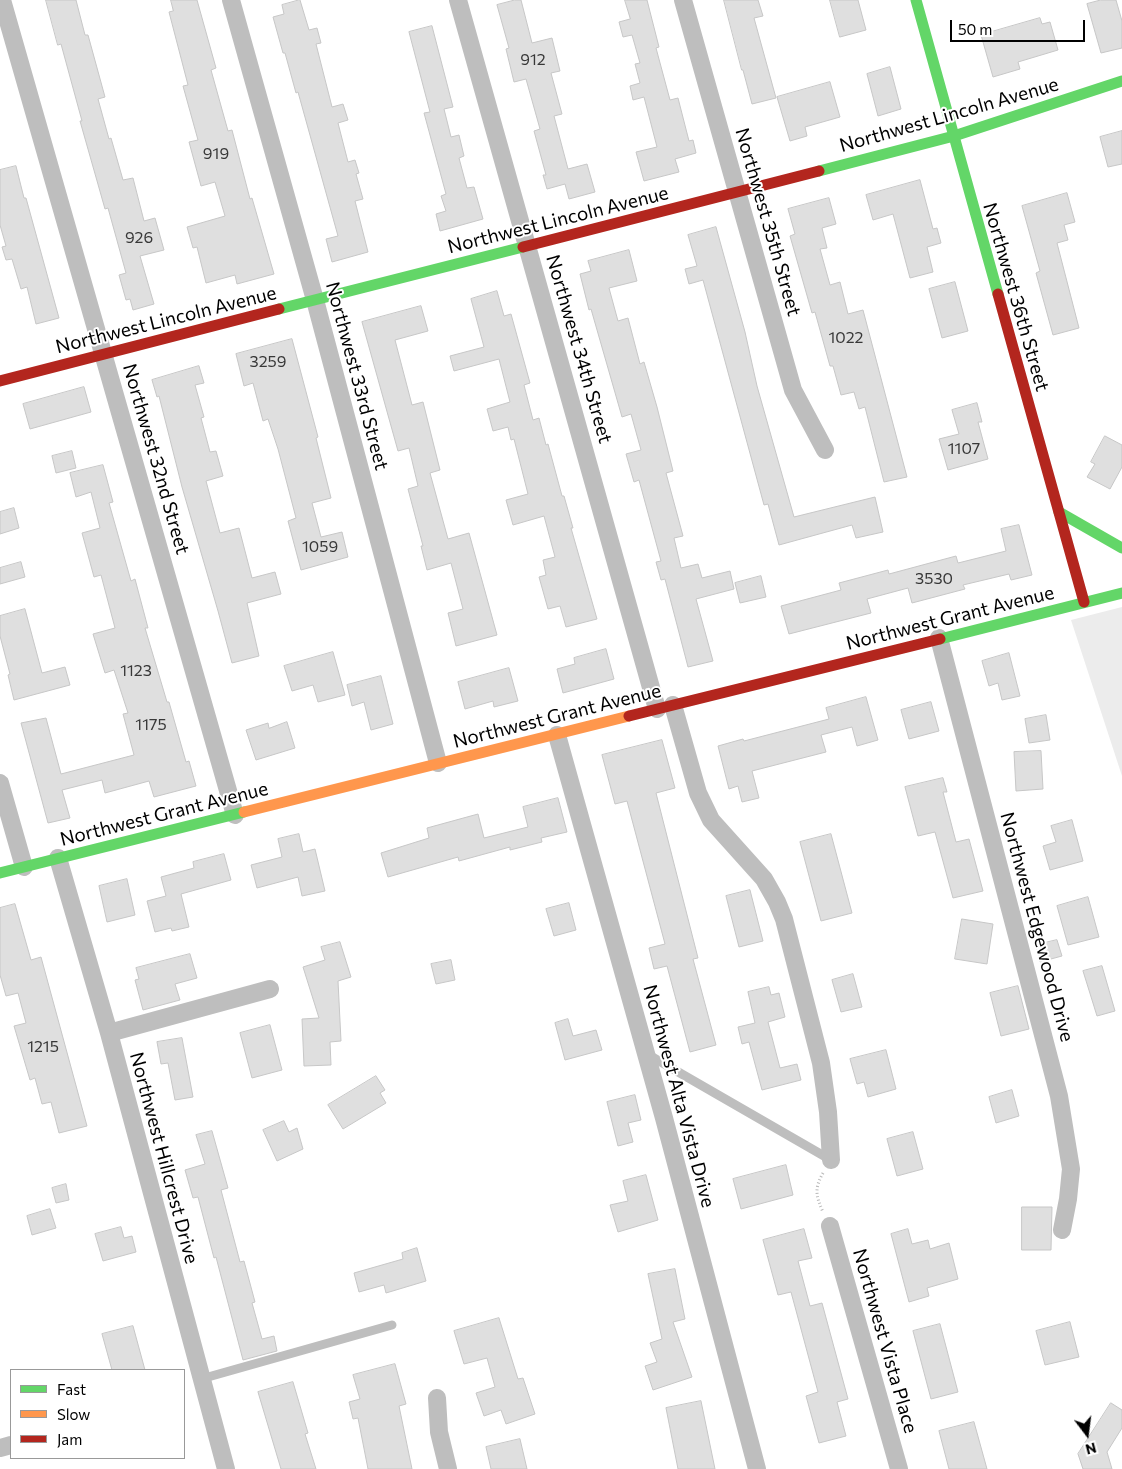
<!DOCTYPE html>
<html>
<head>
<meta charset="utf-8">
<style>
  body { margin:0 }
  #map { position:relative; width:1122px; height:1469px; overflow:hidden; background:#fff; font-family:Commissioner,sans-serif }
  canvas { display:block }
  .legend { position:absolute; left:10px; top:1369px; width:175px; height:90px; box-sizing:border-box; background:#fff; border:1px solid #999; margin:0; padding:6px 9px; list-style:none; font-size:15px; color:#000 }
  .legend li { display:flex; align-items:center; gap:10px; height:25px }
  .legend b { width:25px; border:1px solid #999 }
  .north { position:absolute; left:1062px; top:1409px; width:50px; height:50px; -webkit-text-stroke:4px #fff; paint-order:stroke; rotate:165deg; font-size:14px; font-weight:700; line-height:20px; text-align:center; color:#000 }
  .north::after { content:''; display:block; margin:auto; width:18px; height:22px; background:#000; clip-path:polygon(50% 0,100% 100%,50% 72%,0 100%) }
  .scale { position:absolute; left:950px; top:20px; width:135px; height:22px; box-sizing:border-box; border:2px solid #000; border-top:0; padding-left:6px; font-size:15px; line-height:18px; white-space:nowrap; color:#000; -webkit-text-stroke:4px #fff; paint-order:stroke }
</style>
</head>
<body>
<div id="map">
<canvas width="1122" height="1469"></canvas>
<ul class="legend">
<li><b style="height:6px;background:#63d668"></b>Fast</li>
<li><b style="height:6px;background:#ff974d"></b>Slow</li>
<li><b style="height:6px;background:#b3261e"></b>Jam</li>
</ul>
<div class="north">N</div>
<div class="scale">50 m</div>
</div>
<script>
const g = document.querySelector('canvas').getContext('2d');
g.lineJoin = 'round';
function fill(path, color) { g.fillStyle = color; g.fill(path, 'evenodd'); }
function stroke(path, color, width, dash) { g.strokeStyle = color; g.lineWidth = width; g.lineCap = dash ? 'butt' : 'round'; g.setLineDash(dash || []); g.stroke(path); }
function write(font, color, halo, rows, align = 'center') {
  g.font = font + ' Commissioner,sans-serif'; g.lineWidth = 4; g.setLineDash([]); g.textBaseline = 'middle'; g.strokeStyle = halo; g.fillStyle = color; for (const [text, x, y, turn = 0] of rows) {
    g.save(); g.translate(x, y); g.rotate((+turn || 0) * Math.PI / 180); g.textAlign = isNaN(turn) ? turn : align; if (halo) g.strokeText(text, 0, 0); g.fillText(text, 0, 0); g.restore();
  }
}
const green = new Path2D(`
  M 1122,607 L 1122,776 L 1071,620 Z`);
const building = new Path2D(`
  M 46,0 L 76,0 L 85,35 L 88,35 L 105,97 L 98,99 L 109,139 L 111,138 L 123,180 L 133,178 L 144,221 L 155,218 L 164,250 L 140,256 L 154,304 L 133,310 L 130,299 L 126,300 L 119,275 L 126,273 L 108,208 L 105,209 L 80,121 L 82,121 L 61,44 L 58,45 Z
  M 171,0 L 197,0 L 216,68 L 211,70 L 228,131 L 232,130 L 250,199 L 252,198 L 274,274 L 237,284 L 235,275 L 206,283 L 197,247 L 193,248 L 187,227 L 225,216 L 215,182 L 201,186 L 189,142 L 198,140 L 183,86 L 188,85 L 169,12 L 173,11 Z
  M 300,0 L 309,30 L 317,28 L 321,43 L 316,44 L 332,107 L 343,104 L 348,120 L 338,123 L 348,162 L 355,160 L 359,173 L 356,174 L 363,199 L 355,201 L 368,252 L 332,262 L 326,239 L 338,236 L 298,92 L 296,93 L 285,53 L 283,53 L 273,17 L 284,14 L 282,5 Z
  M 515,0 L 521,0 L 532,43 L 552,38 L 560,71 L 551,73 L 562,114 L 554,116 L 568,169 L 587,164 L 595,192 L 569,199 L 565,184 L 547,189 L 543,175 L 546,175 L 534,131 L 540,129 L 526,79 L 514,82 L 506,49 L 509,48 L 497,5 Z
  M 625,0 L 647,0 L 659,47 L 656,48 L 670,100 L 678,98 L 689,141 L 693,140 L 696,153 L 675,159 L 679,172 L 644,181 L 636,152 L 657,147 L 644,97 L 633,100 L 630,86 L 640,83 L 635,64 L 640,63 L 632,35 L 623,37 L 619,22 L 630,19 Z
  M 724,0 L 758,0 L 763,16 L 754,18 L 776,98 L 752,104 L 743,70 L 742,70 Z
  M 830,0 L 858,0 L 866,30 L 840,37 Z
  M 1101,0 L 1116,0 L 1122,21 L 1122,48 L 1101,53 L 1087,4 Z
  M 1040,18 L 1042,24 L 1050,22 L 1058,50 L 1018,62 L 1020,69 L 993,77 L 981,35 Z
  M 432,26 L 453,107 L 444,109 L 451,137 L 459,135 L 464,156 L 459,158 L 467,188 L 474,187 L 483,219 L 440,231 L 436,214 L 446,211 L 441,196 L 446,194 L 424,113 L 430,112 L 409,32 Z
  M 890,67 L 901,109 L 878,116 L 867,74 Z
  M 830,82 L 840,117 L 805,127 L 807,136 L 790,141 L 777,97 Z
  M 1122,131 L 1122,164 L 1108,167 L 1100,137 Z
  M 16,166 L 24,198 L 26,198 L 59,318 L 36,324 L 27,287 L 21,289 L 12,259 L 6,260 L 2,247 L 6,246 L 0,225 L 0,170 Z
  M 920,180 L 933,229 L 937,228 L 941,243 L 927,247 L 933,272 L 910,278 L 893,214 L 873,220 L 866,195 Z
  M 1067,193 L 1075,222 L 1064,225 L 1068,240 L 1057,243 L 1079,328 L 1053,335 L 1036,273 L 1040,271 L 1022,206 Z
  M 829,198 L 836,224 L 822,228 L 827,248 L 820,249 L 830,285 L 840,282 L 848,314 L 863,310 L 907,477 L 884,482 L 865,407 L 859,409 L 854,392 L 841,395 L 833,366 L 830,366 L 815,312 L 812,313 L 790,236 L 795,234 L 788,209 Z
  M 716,227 L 745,332 L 757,386 L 794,517 L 875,497 L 883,532 L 856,538 L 852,525 L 779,545 L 768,504 L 764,505 L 703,280 L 689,284 L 685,269 L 697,266 L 688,235 Z
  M 629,250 L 637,281 L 609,288 L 618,321 L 628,318 L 640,364 L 644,362 L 657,407 L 673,471 L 666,473 L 683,536 L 674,538 L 681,568 L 698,564 L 702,578 L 730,571 L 734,589 L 696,599 L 713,661 L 688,667 L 665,579 L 661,580 L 656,562 L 661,561 L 639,480 L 634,482 L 626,454 L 641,450 L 631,414 L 622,417 L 591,309 L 589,310 L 580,274 L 591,271 L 588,261 Z
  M 955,282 L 968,331 L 942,338 L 929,289 Z
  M 497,291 L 504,316 L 511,314 L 530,383 L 524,385 L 533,420 L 539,418 L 546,445 L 548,444 L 562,496 L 564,496 L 573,528 L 571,528 L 597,619 L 566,627 L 560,606 L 548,609 L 539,577 L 546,575 L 543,560 L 555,557 L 544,516 L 513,525 L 506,500 L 528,494 L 514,439 L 511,440 L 508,427 L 493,431 L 487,409 L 510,402 L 499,359 L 454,371 L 450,356 L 484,347 L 471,299 Z
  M 421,306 L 428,331 L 395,340 L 412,405 L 423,402 L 440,470 L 430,473 L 448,539 L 469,533 L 497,635 L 456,646 L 448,613 L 463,609 L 451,563 L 427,570 L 421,546 L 423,546 L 408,489 L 418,486 L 409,448 L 398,451 L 362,322 Z
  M 292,339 L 318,437 L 316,438 L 331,498 L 312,503 L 321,537 L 342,532 L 348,557 L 301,570 L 288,521 L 296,518 L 278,449 L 268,419 L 263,421 L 253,383 L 244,386 L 236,354 Z
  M 199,366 L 204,383 L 195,385 L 204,417 L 201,418 L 210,452 L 216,451 L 223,476 L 206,481 L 220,533 L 239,528 L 252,578 L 275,572 L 281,594 L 247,603 L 259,656 L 232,663 L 218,611 L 182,487 L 159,396 L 157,397 L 152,380 Z
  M 84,387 L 91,412 L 30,429 L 23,404 Z
  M 977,403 L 982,422 L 978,422 L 988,459 L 948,470 L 939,439 L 959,434 L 952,410 Z
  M 1105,436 L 1122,445 L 1122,467 L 1110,489 L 1087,477 L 1095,464 L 1091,462 Z
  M 72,451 L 76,468 L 56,473 L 52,456 Z
  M 103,465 L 113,502 L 109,503 L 131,581 L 135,579 L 148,628 L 145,628 L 167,702 L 169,702 L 186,762 L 189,761 L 196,786 L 154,797 L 149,781 L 105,793 L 102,780 L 62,790 L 70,818 L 48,823 L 21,723 L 46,718 L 61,774 L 134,755 L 123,714 L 128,713 L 114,670 L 105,673 L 93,634 L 115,628 L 101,575 L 94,577 L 82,533 L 100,528 L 91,492 L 76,497 L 70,473 Z
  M 14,508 L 19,528 L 0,534 L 0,512 Z
  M 1019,525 L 1032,575 L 1011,580 L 1009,574 L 963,585 L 965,589 L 912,603 L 908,588 L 867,599 L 871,613 L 789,634 L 781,606 L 841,590 L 839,583 L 888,570 L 889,574 L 956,556 L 958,563 L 1006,551 L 1001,529 Z
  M 21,562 L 25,577 L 0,584 L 0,568 Z
  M 761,576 L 766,597 L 740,603 L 735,583 Z
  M 25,609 L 42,673 L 65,667 L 70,685 L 14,700 L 8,675 L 10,674 L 0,636 L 0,616 Z
  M 606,649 L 614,679 L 563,693 L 557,669 L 575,664 L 574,658 Z
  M 333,652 L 345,695 L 318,702 L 313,685 L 292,691 L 284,666 Z
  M 1009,653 L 1020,696 L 1002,700 L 998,683 L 989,686 L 982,661 Z
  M 509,668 L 518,701 L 494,707 L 493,701 L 465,709 L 458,682 Z
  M 381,676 L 393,724 L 371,730 L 364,702 L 352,706 L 347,685 Z
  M 866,697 L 878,740 L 857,746 L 852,727 L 821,735 L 826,752 L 752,771 L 759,798 L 742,802 L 738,786 L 729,789 L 718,746 L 743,739 L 744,741 L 829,719 L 826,708 Z
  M 931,702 L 939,731 L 909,739 L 901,710 Z
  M 1046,715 L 1050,740 L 1029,743 L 1025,719 Z
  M 287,722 L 295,748 L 256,760 L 246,730 L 268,723 L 269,728 Z
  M 662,740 L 675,788 L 656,793 L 698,958 L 693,959 L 716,1045 L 690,1052 L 667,966 L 654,969 L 649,948 L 665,944 L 627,801 L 615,804 L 602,755 Z
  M 1041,751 L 1043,789 L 1016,791 L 1014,752 Z
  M 943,778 L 947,792 L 943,792 L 956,842 L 969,839 L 983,891 L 953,898 L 935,832 L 918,836 L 905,787 Z
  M 558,798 L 567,832 L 541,838 L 542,842 L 510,850 L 510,847 L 459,861 L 458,857 L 388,877 L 381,853 L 429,838 L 427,828 L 478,814 L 484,838 L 528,827 L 523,807 Z
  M 1072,820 L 1083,861 L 1050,870 L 1043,846 L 1056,842 L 1051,826 Z
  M 299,834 L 303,852 L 315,849 L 325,891 L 302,896 L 298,877 L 257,888 L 251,865 L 282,857 L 278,839 Z
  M 831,834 L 852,913 L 821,921 L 800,842 Z
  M 224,854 L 231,880 L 181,894 L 189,927 L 172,931 L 171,928 L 155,932 L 147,901 L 166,896 L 161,877 L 194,868 L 193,862 Z
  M 127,879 L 135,915 L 107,922 L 99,886 Z
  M 750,890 L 763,941 L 739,947 L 726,896 Z
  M 1088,897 L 1099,937 L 1068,945 L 1057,906 Z
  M 569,903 L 576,930 L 554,936 L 546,909 Z
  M 15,904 L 31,960 L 41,957 L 87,1126 L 59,1133 L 51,1102 L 42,1104 L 35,1078 L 30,1080 L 14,1026 L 26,1023 L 18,993 L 6,996 L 0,975 L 0,908 Z
  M 962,919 L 993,924 L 987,964 L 955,959 Z
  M 1057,940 L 1062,956 L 1040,962 L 1036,945 Z
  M 340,942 L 351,977 L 338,981 L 341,1041 L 330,1042 L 331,1065 L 304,1066 L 302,1019 L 319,1018 L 303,967 L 325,960 L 321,947 Z
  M 190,954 L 197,978 L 175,984 L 180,1000 L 143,1010 L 135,980 L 139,979 L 136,968 Z
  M 451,960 L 455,980 L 436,984 L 431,964 Z
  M 1102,966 L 1115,1011 L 1097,1016 L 1083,971 Z
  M 853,974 L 862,1007 L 841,1012 L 832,980 Z
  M 1018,986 L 1029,1029 L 1001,1036 L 990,993 Z
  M 769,987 L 771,995 L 779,993 L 785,1017 L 768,1022 L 780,1068 L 797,1064 L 801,1080 L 762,1090 L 749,1042 L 742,1044 L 738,1027 L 755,1023 L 748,992 Z
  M 568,1019 L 573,1036 L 596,1030 L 602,1050 L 565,1060 L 555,1023 Z
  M 270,1025 L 282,1070 L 252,1078 L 240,1033 Z
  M 182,1038 L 193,1097 L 175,1100 L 168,1063 L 161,1064 L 157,1042 Z
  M 886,1050 L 896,1089 L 868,1097 L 864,1082 L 857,1084 L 850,1059 Z
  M 376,1076 L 385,1090 L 380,1093 L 386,1103 L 343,1129 L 328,1105 Z
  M 1012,1090 L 1019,1116 L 996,1123 L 989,1097 Z
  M 635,1095 L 641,1120 L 628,1123 L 633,1142 L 618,1146 L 607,1102 Z
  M 284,1121 L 289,1132 L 297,1128 L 303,1149 L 277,1161 L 263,1130 Z
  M 212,1131 L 228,1188 L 221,1190 L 240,1262 L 244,1261 L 255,1302 L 252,1303 L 262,1339 L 274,1336 L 277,1351 L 243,1360 L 216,1257 L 214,1258 L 198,1197 L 193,1198 L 185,1170 L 205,1164 L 196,1135 Z
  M 913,1132 L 923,1169 L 897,1176 L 887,1139 Z
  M 786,1165 L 793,1195 L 741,1209 L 733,1179 Z
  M 646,1175 L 658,1220 L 618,1232 L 610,1205 L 628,1201 L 623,1181 Z
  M 66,1184 L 69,1200 L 56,1203 L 52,1188 Z
  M 1022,1207 L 1052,1207 L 1051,1250 L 1022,1250 Z
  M 50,1209 L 56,1228 L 32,1235 L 27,1216 Z
  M 121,1227 L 124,1238 L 132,1236 L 136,1252 L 103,1261 L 95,1234 Z
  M 804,1229 L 812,1258 L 798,1261 L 810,1306 L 822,1303 L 848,1399 L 837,1402 L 846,1436 L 819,1443 L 806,1396 L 818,1392 L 791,1292 L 778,1295 L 763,1240 Z
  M 908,1229 L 912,1244 L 928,1240 L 930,1249 L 949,1243 L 958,1279 L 927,1288 L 929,1296 L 909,1302 L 891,1234 Z
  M 417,1248 L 426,1281 L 386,1293 L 384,1285 L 359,1292 L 354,1273 L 403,1259 L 402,1253 Z
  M 675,1269 L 685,1319 L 673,1322 L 692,1377 L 653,1390 L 645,1366 L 657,1362 L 650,1343 L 662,1339 L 648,1274 Z
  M 499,1318 L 518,1379 L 523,1378 L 535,1414 L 506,1424 L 501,1410 L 484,1416 L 476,1393 L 495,1387 L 487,1358 L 464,1364 L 454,1331 Z
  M 1070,1322 L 1079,1357 L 1045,1365 L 1036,1331 Z
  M 940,1324 L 958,1392 L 931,1399 L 913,1331 Z
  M 133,1326 L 145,1370 L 112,1370 L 102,1334 Z
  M 395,1364 L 406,1404 L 399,1406 L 412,1469 L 368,1469 L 358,1418 L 353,1419 L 349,1402 L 360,1399 L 353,1375 Z
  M 293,1382 L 308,1433 L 305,1434 L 316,1469 L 281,1469 L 258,1392 Z
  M 701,1401 L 715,1469 L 678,1469 L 666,1408 Z
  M 1111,1403 L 1122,1410 L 1122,1428 L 1107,1452 L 1112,1469 L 1083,1469 L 1078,1454 Z
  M 974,1422 L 987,1469 L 949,1469 L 939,1431 Z
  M 520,1439 L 527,1469 L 491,1469 L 486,1447 Z`);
const path = new Path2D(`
  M 823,1173 C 814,1189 816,1196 823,1212`);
const lane = new Path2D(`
  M 647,1054 L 831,1160
  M 201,1379 L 392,1325`);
const street = new Path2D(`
  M 2,0 L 235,815
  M 231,0 L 315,300 L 438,763
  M 458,0 L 657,709
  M 683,0 L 793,390 L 825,450
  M 939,638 L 1059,1096 L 1071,1169 L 1068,1199 L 1062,1230
  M 673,705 L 698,793 L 711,820 L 764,879 L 777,902 L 784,919 L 821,1063 L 828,1112 L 831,1160
  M 557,735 L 664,1118 L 757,1469
  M 0,783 L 24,867
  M 58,858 L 109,1033 L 226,1469
  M 109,1033 L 270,989
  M 830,1226 L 899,1469
  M 437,1398 L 439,1432 L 448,1469
  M 0,1448 L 11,1445`);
const fast = new Path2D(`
  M 916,0 L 998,294
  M 819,171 L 954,136 L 1122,81
  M 279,309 L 523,247
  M 1059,512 L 1122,548
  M 940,639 L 1122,593
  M 0,873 L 244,812`);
const slow = new Path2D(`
  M 244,812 L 629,716`);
const jam = new Path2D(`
  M 523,247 L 819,171
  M 998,294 L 1084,602
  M 0,381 L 279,309
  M 629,716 L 940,639`);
const numberNames = [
  ["912",533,60],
  ["919",216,154],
  ["926",139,238],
  ["1022",846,338],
  ["3259",268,362],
  ["1107",964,449],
  ["1059",320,547],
  ["3530",934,579],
  ["1123",136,671],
  ["1175",151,725],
  ["1215",43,1047]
];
const streetNames = [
  ["Northwest Lincoln Avenue",949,115,-16],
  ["Northwest Lincoln Avenue",558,220,-14],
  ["Northwest 35th Street",768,222,74],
  ["Northwest 36th Street",1016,297,74],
  ["Northwest Lincoln Avenue",166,320,-14],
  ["Northwest 34th Street",579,349,74],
  ["Northwest 33rd Street",357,376,75],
  ["Northwest 32nd Street",156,459,74],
  ["Northwest Grant Avenue",950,618,-14],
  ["Northwest Grant Avenue",557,716,-14],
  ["Northwest Grant Avenue",164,814,-14],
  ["Northwest Edgewood Drive",1037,927,75],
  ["Northwest Alta Vista Drive",679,1096,75],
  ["Northwest Hillcrest Drive",164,1158,75],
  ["Northwest Vista Place",885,1341,74]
];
fill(green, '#ececec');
fill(building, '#dfdfdf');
stroke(building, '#c7c7c7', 1);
stroke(path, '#b9b9b9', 3, [1, 2.5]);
stroke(lane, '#bebebe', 9);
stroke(street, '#bebebe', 18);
stroke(fast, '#63d668', 11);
stroke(slow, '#ff974d', 11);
stroke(jam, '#b3261e', 11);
write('16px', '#383838', null, numberNames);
write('19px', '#000', '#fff', streetNames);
</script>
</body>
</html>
